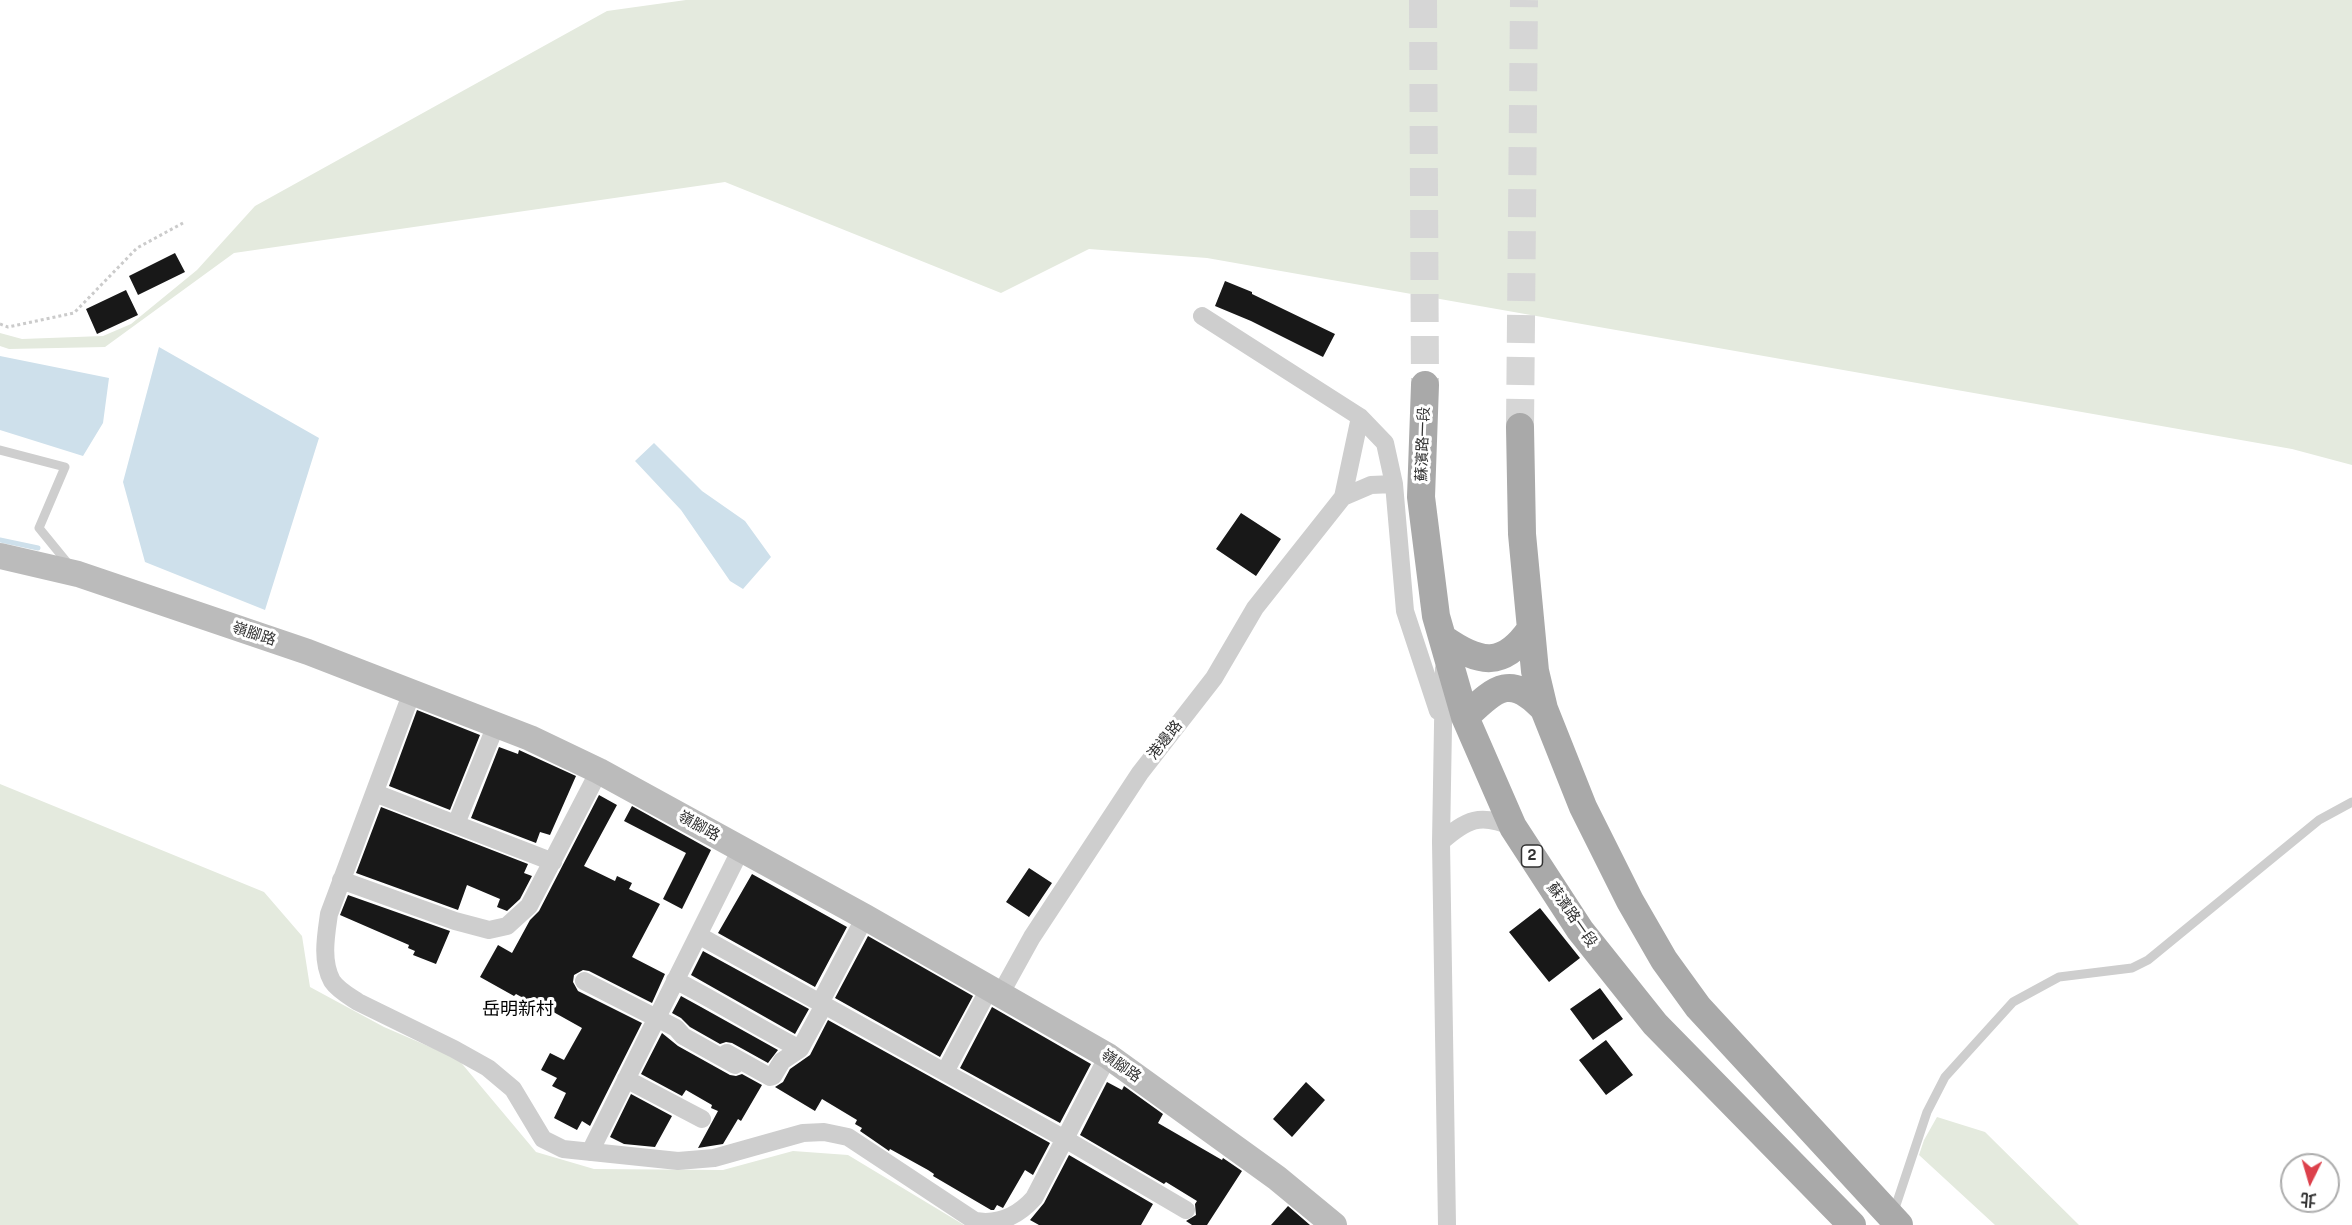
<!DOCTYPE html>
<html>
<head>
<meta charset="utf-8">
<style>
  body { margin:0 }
  #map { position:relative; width:2352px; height:1225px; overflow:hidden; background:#fff; font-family:"Public Sans","Noto Sans TC",sans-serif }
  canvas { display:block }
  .north { position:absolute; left:2280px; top:1153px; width:60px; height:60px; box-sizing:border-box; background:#fff; border:2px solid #adadad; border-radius:50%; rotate:185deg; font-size:16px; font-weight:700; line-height:24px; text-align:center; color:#313131 }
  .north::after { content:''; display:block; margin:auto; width:21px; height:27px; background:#dc404b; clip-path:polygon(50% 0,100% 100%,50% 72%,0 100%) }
</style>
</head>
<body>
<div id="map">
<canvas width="2352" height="1225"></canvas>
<div class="north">北</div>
</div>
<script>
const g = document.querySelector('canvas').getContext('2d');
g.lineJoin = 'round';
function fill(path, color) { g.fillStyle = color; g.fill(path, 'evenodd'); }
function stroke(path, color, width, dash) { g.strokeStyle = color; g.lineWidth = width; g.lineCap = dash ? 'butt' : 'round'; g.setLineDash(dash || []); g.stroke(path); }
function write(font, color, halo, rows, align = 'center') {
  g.font = font + ' "Public Sans","Noto Sans TC",sans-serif'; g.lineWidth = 6; g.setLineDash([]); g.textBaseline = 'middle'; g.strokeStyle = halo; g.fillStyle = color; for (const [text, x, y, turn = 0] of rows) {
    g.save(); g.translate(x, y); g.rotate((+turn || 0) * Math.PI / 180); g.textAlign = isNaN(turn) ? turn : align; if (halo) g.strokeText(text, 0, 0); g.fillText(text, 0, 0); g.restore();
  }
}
const green = new Path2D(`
  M 686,0 L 2352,0 L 2352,465 L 2292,449 L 1207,258 L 1089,249 L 1001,293 L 725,182 L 234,253 L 105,347 L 9,349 L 0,346 L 0,333 L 22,339 L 103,336 L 131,324 L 197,270 L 255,206 L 607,11 Z
  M 0,784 L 264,892 L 302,936 L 310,987 L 384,1027 L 458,1059 L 536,1152 L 594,1169 L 723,1170 L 793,1151 L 848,1155 L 964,1225 L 0,1225 Z
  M 1937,1117 L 1985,1132 L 2079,1225 L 1995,1225 L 1919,1155 L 1924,1140 Z`);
const water = new Path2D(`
  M 159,347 L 319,438 L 265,610 L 145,562 L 123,482 Z
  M 0,356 L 109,378 L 103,423 L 83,456 L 0,430 Z
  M 654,443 L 702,491 L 745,521 L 771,557 L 743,589 L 730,581 L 681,510 L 635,461 Z`);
const stream = new Path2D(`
  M 0,540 L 38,548`);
const building = new Path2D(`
  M 175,253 L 185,272 L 138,295 L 129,276 Z
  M 1225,281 L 1252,292 L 1252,294 L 1335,334 L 1323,357 L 1251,321 L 1215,306 Z
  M 126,290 L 138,315 L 97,334 L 86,309 Z
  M 1241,513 L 1281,539 L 1256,576 L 1216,549 Z
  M 417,710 L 480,735 L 450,810 L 389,786 Z
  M 499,747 L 518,754 L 519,750 L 576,776 L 550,835 L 540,832 L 536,843 L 471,818 Z
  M 599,795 L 617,805 L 584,866 L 615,881 L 617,876 L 632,883 L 629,889 L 660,904 L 632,957 L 665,974 L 652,1003 L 589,971 L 583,970 L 574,975 L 573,982 L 578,991 L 642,1023 L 590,1126 L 582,1121 L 577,1130 L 554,1118 L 566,1093 L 552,1086 L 557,1078 L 541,1070 L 550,1053 L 564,1060 L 582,1028 L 548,1009 L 547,1011 L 516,994 L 514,996 L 480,977 L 498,945 L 512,953 L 530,920 L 539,911 Z
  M 632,806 L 711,850 L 682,909 L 663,899 L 686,853 L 624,821 Z
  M 381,807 L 528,864 L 524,873 L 532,876 L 520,899 L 507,911 L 497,907 L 500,899 L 467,885 L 458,910 L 356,873 Z
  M 1029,868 L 1052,883 L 1029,917 L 1006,902 Z
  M 752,874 L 847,927 L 815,987 L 718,933 Z
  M 348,895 L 450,931 L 436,964 L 413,955 L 415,951 L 408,948 L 409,945 L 340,915 Z
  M 1540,908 L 1580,958 L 1549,982 L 1509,932 Z
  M 868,936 L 973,996 L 940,1057 L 835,998 Z
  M 703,951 L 809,1009 L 795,1034 L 691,975 Z
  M 1600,988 L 1623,1019 L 1593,1040 L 1570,1009 Z
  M 681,996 L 701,1007 L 778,1050 L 768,1063 L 732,1043 L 726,1042 L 720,1044 L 690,1027 L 681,1018 L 672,1013 Z
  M 992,1007 L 1091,1064 L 1060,1123 L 960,1068 Z
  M 828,1020 L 1050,1143 L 1033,1175 L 1025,1170 L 1003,1208 L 997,1205 L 994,1210 L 991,1210 L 933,1176 L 934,1174 L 928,1170 L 890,1149 L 889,1151 L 860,1131 L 862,1128 L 855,1124 L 857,1120 L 822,1099 L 815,1111 L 775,1087 L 783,1082 L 790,1069 L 810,1055 Z
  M 662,1033 L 678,1046 L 730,1075 L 736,1076 L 742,1074 L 762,1085 L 741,1121 L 738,1119 L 723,1144 L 698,1148 L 718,1111 L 711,1108 L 712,1105 L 686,1090 L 682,1096 L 641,1074 Z
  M 1606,1040 L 1633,1075 L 1606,1095 L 1579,1060 Z
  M 1107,1082 L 1122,1090 L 1124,1086 L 1163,1114 L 1158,1123 L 1222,1160 L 1223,1158 L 1242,1171 L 1207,1225 L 1192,1225 L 1186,1221 L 1196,1215 L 1195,1204 L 1197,1201 L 1166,1182 L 1164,1184 L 1080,1135 Z
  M 1306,1082 L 1325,1100 L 1292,1137 L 1273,1119 Z
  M 631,1094 L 672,1116 L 655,1147 L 624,1144 L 610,1137 Z
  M 1069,1155 L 1153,1204 L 1141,1225 L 1039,1225 L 1030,1220 L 1044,1203 Z
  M 1288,1206 L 1310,1225 L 1271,1225 Z`);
const primaryTunnel = new Path2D(`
  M 1423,0 L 1425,385
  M 1520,427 L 1524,0`);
const path = new Path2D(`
  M 0,324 L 8,327 L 74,313 L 137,248 L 183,223`);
const lane = new Path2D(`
  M 0,450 L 65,467 L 39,528 L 70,566
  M 1894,1211 L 1927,1112 L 1945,1077 L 2013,1002 L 2059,977 L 2132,968 L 2148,960 L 2319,820 L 2352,802`);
const street = new Path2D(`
  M 1202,316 L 1360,417 L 1385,443 L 1394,484 L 1405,611 L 1438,711
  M 1343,497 L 1371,485 L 1394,484
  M 1444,668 L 1441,842 L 1447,1225
  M 412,692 L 329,914 C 326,935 321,961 332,981 C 338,990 349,996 358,1002 L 454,1049 L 488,1068 L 513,1089 L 543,1139 L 563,1149 L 678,1161 L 714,1158 L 803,1133 L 824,1132 L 848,1137 L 975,1221 C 999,1225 1018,1216 1034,1198 L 1108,1056
  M 375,793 L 553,862
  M 456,824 L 496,725
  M 1441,842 C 1467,819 1480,813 1513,827
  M 341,880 L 455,921 L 489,930 L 507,926 L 529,906 L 599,771
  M 698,935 L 1065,1139 L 1186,1210
  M 675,980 C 718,1002 757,1027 800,1049 L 824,1005
  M 584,981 L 676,1028 L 683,1036 L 735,1065
  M 1001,993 L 1032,937 L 1140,773 L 1214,678 L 1255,608 L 1343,497 L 1360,417
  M 820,1003 L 865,917
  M 727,1053 L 770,1077 L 773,1076 L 782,1061 L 800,1049
  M 945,1072 L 990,987
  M 626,1079 L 702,1119
  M 590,1152 L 741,849`);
const secondary = new Path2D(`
  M 0,556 L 78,574 L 308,652 L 530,738 L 599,771 L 865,917 L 1108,1056 L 1277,1178 L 1334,1225`);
const primary = new Path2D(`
  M 1425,385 L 1421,497 L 1436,616 L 1465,717 L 1513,827 L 1580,930 L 1655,1024 L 1852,1225
  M 1520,427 L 1522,534 L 1535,671 L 1544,709 L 1583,807 L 1630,901 L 1664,960 L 1698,1007 L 1899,1225
  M 1444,639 C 1480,664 1503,668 1530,630
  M 1465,717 C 1496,688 1510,673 1544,709`);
const shields = [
  [1532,856,21]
];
const shieldNames = [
  ["2",1532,856]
];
const streetNames = [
  ["蘇濱路一段",1423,444,-88],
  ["嶺腳路",254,634,18],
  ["港邊路",1165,740,-51],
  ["嶺腳路",699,826,29],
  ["蘇濱路一段",1572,915,55],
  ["嶺腳路",1121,1066,35]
];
const quarterNames = [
  ["岳明新村",518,1009]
];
fill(green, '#e4eade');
fill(water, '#cee0eb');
stroke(stream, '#cee0eb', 5);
fill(building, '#181818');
stroke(primaryTunnel, '#d6d6d6', 28, [28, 14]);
stroke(path, '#cbcbcb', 3, [3, 3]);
stroke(lane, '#cecece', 9);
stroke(street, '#cecece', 18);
stroke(secondary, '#bbb', 26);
stroke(primary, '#a9a9a9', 28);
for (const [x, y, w] of shields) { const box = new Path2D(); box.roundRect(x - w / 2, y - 11, w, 22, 4.5); g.fillStyle = '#fff'; g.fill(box); stroke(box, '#313131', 1.5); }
write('bold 14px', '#313131', null, shieldNames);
write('15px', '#313131', '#fff', streetNames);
write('18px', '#000', '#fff', quarterNames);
</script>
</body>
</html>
